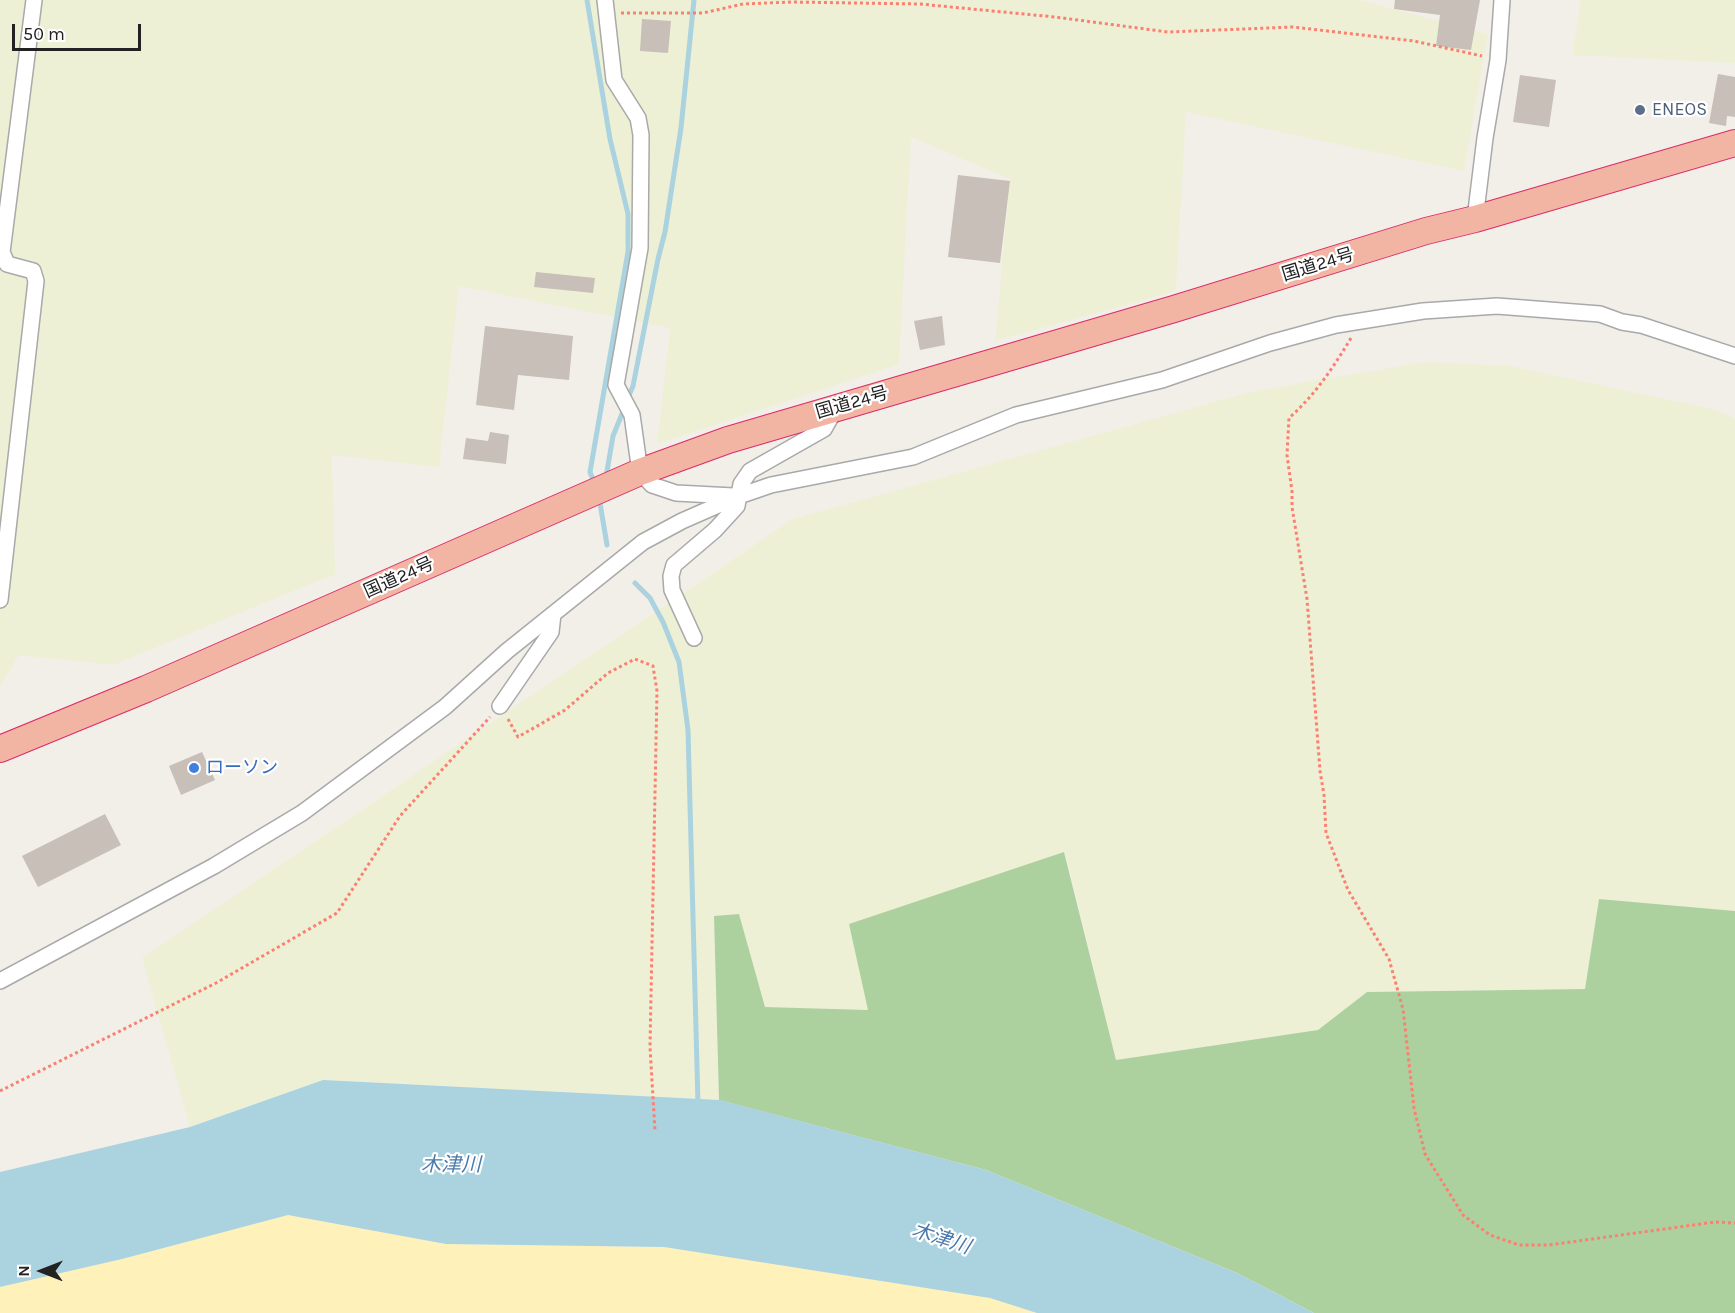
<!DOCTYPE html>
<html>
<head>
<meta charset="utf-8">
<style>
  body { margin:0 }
  #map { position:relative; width:1735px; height:1313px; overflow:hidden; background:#f2efe9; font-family:Karla,sans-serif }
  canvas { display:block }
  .north { position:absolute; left:12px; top:1241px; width:60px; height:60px; -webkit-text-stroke:4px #fff; paint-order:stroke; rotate:270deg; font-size:16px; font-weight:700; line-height:24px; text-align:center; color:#222 }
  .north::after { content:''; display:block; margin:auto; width:21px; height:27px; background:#222; clip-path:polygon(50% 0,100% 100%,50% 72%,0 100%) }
  .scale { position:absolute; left:12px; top:24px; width:129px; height:27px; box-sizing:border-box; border:3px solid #222; border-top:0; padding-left:8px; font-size:18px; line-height:21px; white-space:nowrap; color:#222; -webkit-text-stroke:4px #fff; paint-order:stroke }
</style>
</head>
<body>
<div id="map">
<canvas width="1735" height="1313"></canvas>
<div class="north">N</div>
<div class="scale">50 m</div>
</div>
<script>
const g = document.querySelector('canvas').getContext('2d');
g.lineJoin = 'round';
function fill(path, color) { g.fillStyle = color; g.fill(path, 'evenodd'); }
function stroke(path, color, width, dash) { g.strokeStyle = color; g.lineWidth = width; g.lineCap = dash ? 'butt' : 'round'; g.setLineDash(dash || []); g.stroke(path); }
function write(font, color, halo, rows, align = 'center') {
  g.font = font + ' Karla,"Noto Sans JP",sans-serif'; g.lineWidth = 4.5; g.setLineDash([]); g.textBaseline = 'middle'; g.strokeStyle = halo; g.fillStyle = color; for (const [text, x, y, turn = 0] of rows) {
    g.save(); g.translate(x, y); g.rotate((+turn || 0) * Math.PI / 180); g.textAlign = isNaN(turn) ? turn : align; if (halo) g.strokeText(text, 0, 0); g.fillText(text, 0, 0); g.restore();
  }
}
const farmland = new Path2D(`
  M 0,0 L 1360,0 L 1488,34 L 1464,171 L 1186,112 L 1176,291 L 995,341 L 1010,179 L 911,137 L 899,364 L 657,444 L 670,328 L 459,286 L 439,467 L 332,455 L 335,574 L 113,665 L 19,655 L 0,686 Z
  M 1581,0 L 1735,0 L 1735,63 L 1572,55 Z
  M 1427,362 L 1510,366 L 1709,408 L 1735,418 L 1735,911 L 1599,899 L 1586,989 L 1367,992 L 1318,1030 L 1116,1060 L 1065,852 L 869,1010 L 765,1007 L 739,914 L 714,916 L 719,1100 L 323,1080 L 190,1127 L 142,958 L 793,519 L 1254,391 Z`);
const forest = new Path2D(`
  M 1064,852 L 1116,1060 L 1318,1030 L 1367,992 L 1585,989 L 1599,899 L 1735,911 L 1735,1313 L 1314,1313 L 1237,1273 L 986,1170 L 719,1100 L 714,916 L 739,914 L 765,1007 L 868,1010 L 849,924 Z`);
const sand = new Path2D(`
  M 288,1215 L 446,1244 L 664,1247 L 990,1298 L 1037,1313 L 0,1313 L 0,1287 L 122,1259 Z`);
const water = new Path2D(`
  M 323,1080 L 720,1100 L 986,1170 L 1237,1273 L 1314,1313 L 1037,1313 L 990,1298 L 664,1247 L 446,1244 L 288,1215 L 122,1259 L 0,1287 L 0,1172 L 190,1127 Z`);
const stream = new Path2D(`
  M 587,0 L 610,139 L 628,214 L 628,252 L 590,472 L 595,485
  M 627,400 L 633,386 L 658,259 L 665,232 L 681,128 L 694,0
  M 606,477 L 613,436 L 624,409
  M 599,497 L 607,545
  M 635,583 L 650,598 L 663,622 L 679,662 L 688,730 L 698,1104`);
const building = new Path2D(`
  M 1395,0 L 1480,0 L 1471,50 L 1436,46 L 1440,15 L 1394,9 Z
  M 642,19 L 671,21 L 668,53 L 640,51 Z
  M 1718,74 L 1735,77 L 1735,117 L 1727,116 L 1726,126 L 1709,123 Z
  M 1520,75 L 1556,80 L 1549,127 L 1513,122 Z
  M 958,175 L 1010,181 L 1000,263 L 948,257 Z
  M 536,272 L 595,278 L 593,293 L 534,287 Z
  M 942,316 L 945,345 L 920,350 L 914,321 Z
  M 485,326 L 573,336 L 569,380 L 518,375 L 514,410 L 476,405 Z
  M 490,432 L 509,435 L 506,464 L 463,459 L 466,438 L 488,441 Z
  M 202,752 L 215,780 L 181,795 L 169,766 Z
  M 105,814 L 121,845 L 38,887 L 22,856 Z`);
const path = new Path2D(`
  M 621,13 L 703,13 L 743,4 L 791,2 L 920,4 L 1055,17 L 1168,32 L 1293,27 L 1414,41 L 1482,56
  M 1351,338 C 1333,368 1315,395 1289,418 L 1287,455 L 1292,491 L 1292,507 L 1307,599 L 1320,771 L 1324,795 L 1326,833 L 1348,890 L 1389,959 L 1403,1009 L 1414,1108 L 1425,1154 L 1463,1215 L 1490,1235 L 1519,1245 L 1549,1245 L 1715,1222 L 1735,1223
  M 508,719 L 518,737 L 565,710 L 608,673 L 635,659 L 653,666 L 657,691 L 650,1047 L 655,1131
  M 0,1091 L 216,983 L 337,913 L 400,816 L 490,717`);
const minor = new Path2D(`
  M 605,0 L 614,80 L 638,118 L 641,135 L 640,248 L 616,385 L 632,415 L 640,472 L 652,485 L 676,493 L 733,496
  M 1475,219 L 1485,138 L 1498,60 L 1502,0
  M 0,600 L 36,281 L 33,271 L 7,264 L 2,252 L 34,0
  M 694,638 L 672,590 L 671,576 L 674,565 L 715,530 L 737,506 L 741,484 L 750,471 L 824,429 L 837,406
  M 500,706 L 551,632 L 553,614
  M 0,981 L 214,866 L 302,813 L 445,707 L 507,651 L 643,542 L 682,521 L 739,496 L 771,485 L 913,457 L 1016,415 L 1162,380 L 1270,343 L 1336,325 L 1423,311 L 1497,306 L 1600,314 L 1622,322 L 1641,325 L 1735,356`);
const trunk = new Path2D(`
  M 0,749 L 146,689 L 640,472 L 728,440 L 1174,309 L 1426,231 L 1475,219 L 1735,143`);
const markers = [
  [1640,110,6,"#5c6f8a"],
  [194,768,6,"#3f7fe0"]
];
const serviceNames = [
  ["ENEOS",1652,110]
];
const streetNames = [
  ["国道24号",1318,265,-17],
  ["国道24号",852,403,-16],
  ["国道24号",399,578,-24]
];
const shopNames = [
  ["ローソン",206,768]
];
const waterNames = [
  ["木津川",451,1165],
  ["木津川",941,1239,18]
];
fill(farmland, '#eef0d5');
fill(forest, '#add19e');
fill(sand, '#fff1ba');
fill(water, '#aad3df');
stroke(stream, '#aad3df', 5);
fill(building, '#c7bfb8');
stroke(minor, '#a9a9a9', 18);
stroke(trunk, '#dc2a67', 28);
stroke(path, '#fa8072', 3, [3, 3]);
stroke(minor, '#fff', 15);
stroke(trunk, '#f2b4a3', 26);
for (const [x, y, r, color] of markers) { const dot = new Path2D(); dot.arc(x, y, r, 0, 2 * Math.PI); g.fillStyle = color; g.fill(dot); stroke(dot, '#fff', 2); }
write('18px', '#4e5e75', '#fff', serviceNames, 'left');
write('18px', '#222', '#fff', streetNames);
write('18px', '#366cbe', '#fff', shopNames, 'left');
write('italic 20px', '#4a7aab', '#fff', waterNames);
</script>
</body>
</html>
